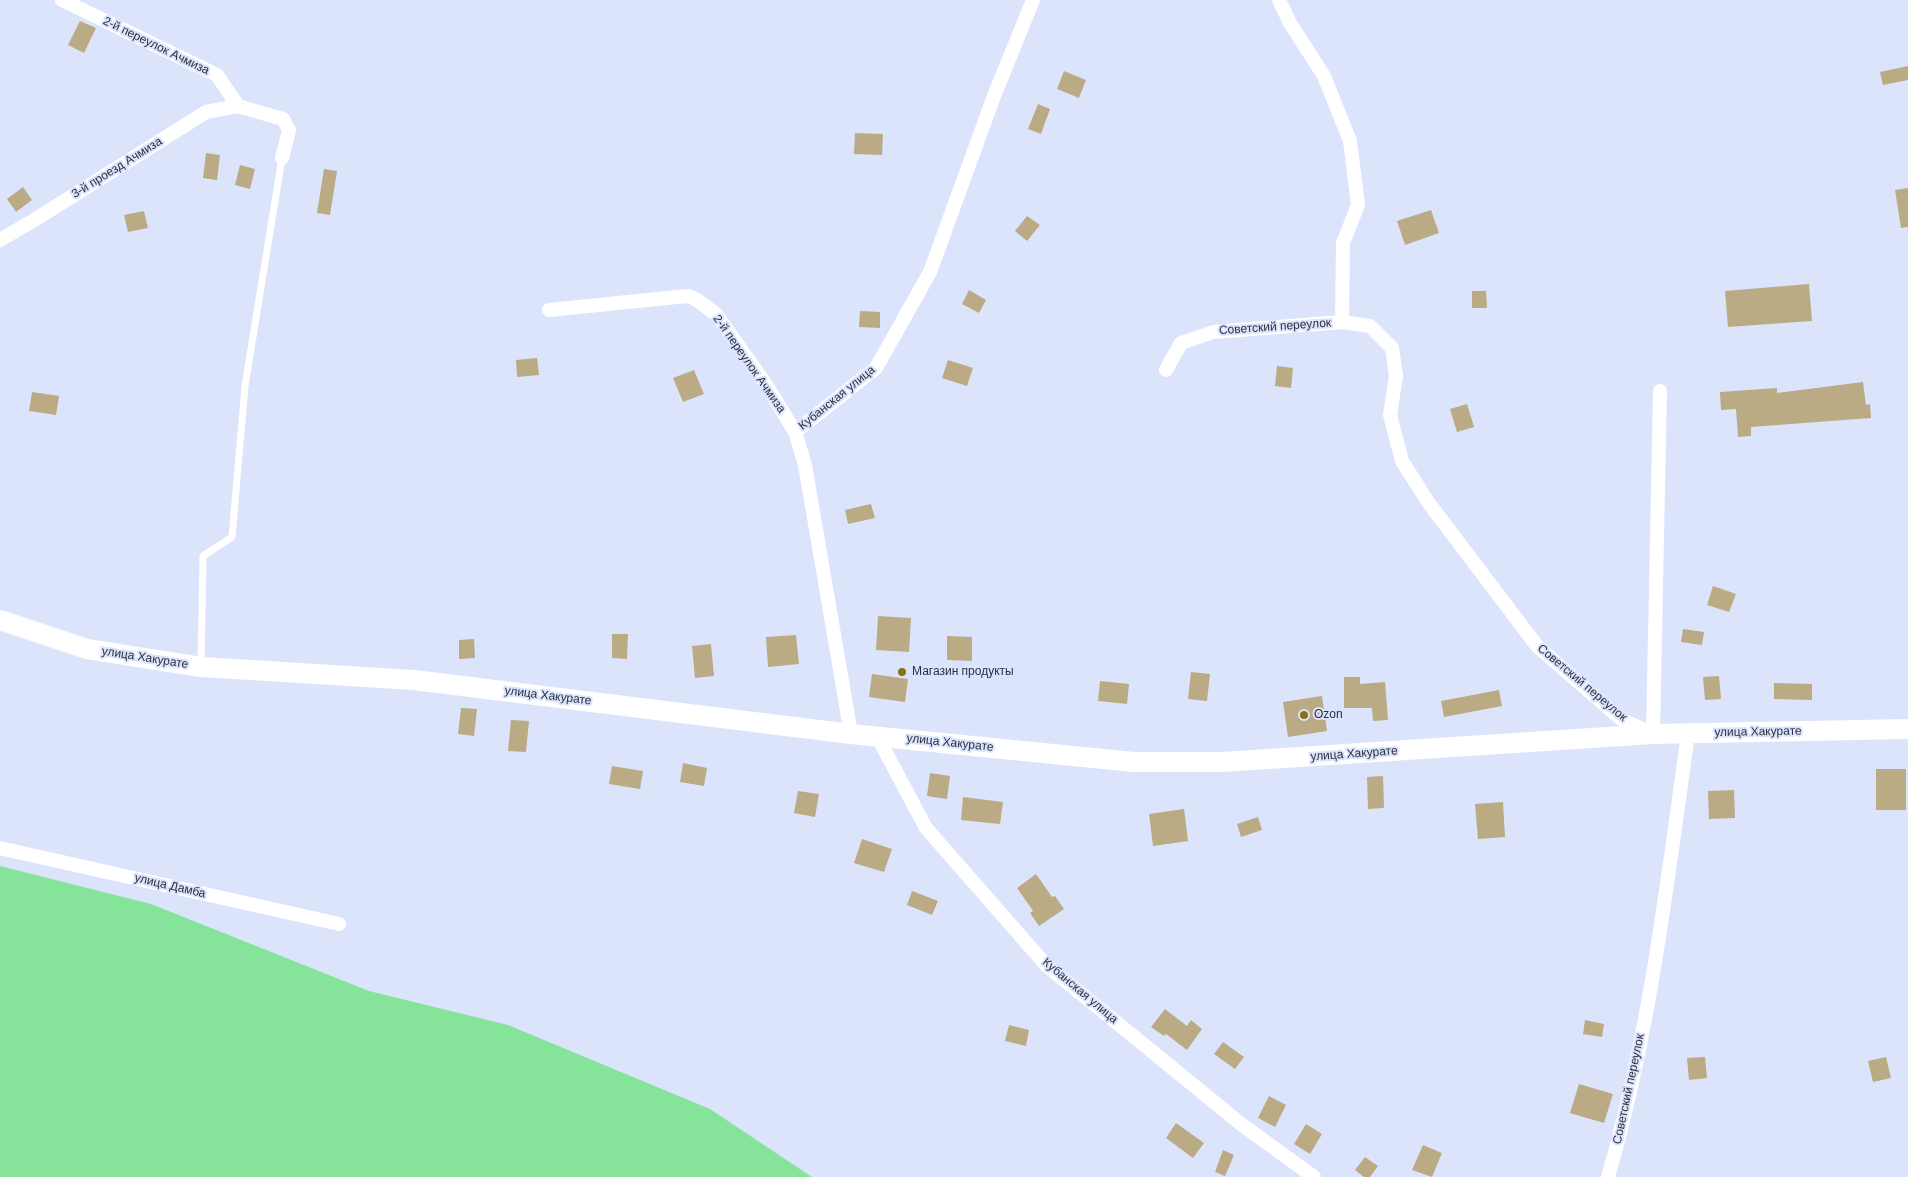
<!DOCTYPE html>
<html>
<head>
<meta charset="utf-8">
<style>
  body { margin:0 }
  canvas { display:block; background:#dce4fc }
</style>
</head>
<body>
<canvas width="1908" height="1177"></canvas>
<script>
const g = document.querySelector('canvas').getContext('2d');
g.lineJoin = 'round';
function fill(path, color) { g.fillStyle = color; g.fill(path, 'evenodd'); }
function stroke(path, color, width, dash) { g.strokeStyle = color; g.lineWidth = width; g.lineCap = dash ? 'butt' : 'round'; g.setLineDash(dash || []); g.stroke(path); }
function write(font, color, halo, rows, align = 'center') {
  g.font = font + ' Helvetica,sans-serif'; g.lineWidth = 4; g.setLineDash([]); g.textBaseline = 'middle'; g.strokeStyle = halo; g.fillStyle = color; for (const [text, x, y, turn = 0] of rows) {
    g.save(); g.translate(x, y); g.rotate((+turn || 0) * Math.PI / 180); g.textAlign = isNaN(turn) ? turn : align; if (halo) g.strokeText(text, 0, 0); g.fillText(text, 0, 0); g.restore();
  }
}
const water = new Path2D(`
  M 0,866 L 151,904 L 369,991 L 508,1025 L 710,1109 L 812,1177 L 0,1177 Z`);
const building = new Path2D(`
  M 80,21 L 96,28 L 84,53 L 68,45 Z
  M 1908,66 L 1908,80 L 1883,85 L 1880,72 Z
  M 1064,71 L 1086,80 L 1079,98 L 1057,89 Z
  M 1038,104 L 1050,109 L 1041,134 L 1028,129 Z
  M 855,133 L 883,134 L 882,155 L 854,154 Z
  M 206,153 L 220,155 L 217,180 L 203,178 Z
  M 240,165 L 255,169 L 250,189 L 235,185 Z
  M 324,169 L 337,171 L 330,215 L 317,213 Z
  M 23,187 L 32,200 L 16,212 L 7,199 Z
  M 1908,188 L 1908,227 L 1901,228 L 1895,190 Z
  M 1431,210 L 1439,233 L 1405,245 L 1397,221 Z
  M 144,211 L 148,228 L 128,232 L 124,215 Z
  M 1027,216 L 1040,225 L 1027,241 L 1015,231 Z
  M 1809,284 L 1812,321 L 1728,327 L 1725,291 Z
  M 969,290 L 986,300 L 979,313 L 962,304 Z
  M 1472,291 L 1486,291 L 1487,308 L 1472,308 Z
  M 860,311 L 880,312 L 880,328 L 859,327 Z
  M 537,358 L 539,375 L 517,377 L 516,360 Z
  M 948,360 L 973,368 L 967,386 L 942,378 Z
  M 1277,366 L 1293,368 L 1291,388 L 1275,386 Z
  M 694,370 L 704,394 L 683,402 L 673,378 Z
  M 1863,382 L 1866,405 L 1870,404 L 1871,418 L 1751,427 L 1751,436 L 1738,437 L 1736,409 L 1721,410 L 1720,392 L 1777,388 L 1777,393 Z
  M 32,392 L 59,396 L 56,415 L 29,411 Z
  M 1467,404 L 1474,427 L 1457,432 L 1450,409 Z
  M 871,504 L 875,518 L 848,524 L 845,510 Z
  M 1713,586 L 1736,594 L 1729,612 L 1707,605 Z
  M 878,616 L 911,618 L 909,652 L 876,650 Z
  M 1683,629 L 1704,632 L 1702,645 L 1681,642 Z
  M 612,634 L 628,634 L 627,659 L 612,658 Z
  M 796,635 L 799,664 L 768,667 L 766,637 Z
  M 947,636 L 972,637 L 972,661 L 947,660 Z
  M 474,639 L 475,658 L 459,659 L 459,640 Z
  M 711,644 L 714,676 L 695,678 L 692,646 Z
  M 1191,672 L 1210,674 L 1207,701 L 1188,699 Z
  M 872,674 L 908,679 L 905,702 L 869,697 Z
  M 1719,676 L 1721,699 L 1705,700 L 1703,677 Z
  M 1344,677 L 1360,677 L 1360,684 L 1385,682 L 1388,720 L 1373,721 L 1372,708 L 1344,708 Z
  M 1100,681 L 1129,684 L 1127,704 L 1098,701 Z
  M 1774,683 L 1812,684 L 1812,700 L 1774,699 Z
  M 1499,690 L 1502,706 L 1444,717 L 1441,701 Z
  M 1322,696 L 1327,731 L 1288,737 L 1283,702 Z
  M 461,708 L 477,709 L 474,736 L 458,734 Z
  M 511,720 L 529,721 L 526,752 L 508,751 Z
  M 683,763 L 707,768 L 704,786 L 680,782 Z
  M 612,766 L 643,771 L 640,789 L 609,784 Z
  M 1876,769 L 1906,769 L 1906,810 L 1876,810 Z
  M 930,773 L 950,776 L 947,799 L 927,796 Z
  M 1383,776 L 1384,808 L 1368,809 L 1367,777 Z
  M 1734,790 L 1735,818 L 1709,819 L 1708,791 Z
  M 798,791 L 819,794 L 815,817 L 794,813 Z
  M 963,797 L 1003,802 L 1000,824 L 961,820 Z
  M 1503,802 L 1505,837 L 1478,839 L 1475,804 Z
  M 1184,809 L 1188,841 L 1153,846 L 1149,814 Z
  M 1258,817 L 1262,830 L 1241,837 L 1237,824 Z
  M 862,839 L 892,849 L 884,872 L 854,863 Z
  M 1036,874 L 1052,897 L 1055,896 L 1064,909 L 1039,926 L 1030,913 L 1033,911 L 1017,888 Z
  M 912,891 L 938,901 L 932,915 L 907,905 Z
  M 1165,1009 L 1187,1026 L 1191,1020 L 1202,1029 L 1187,1050 L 1166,1034 L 1164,1036 L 1151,1027 Z
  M 1585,1020 L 1604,1024 L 1602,1037 L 1583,1034 Z
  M 1009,1025 L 1029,1030 L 1026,1046 L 1005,1041 Z
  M 1223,1042 L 1244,1057 L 1235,1069 L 1214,1054 Z
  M 1705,1057 L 1707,1078 L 1689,1080 L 1687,1058 Z
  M 1886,1057 L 1891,1078 L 1873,1082 L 1868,1061 Z
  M 1579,1084 L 1613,1094 L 1604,1123 L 1570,1113 Z
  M 1269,1096 L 1286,1105 L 1275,1127 L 1258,1118 Z
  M 1176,1123 L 1204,1143 L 1193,1158 L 1166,1138 Z
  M 1306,1124 L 1322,1134 L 1310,1154 L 1294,1144 Z
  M 1423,1145 L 1442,1153 L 1432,1177 L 1412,1170 Z
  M 1223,1150 L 1234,1155 L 1225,1176 L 1215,1172 Z
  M 1365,1157 L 1378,1166 L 1370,1177 L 1364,1177 L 1355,1170 Z`);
const lane = new Path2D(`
  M 201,666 L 203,556 L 232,537 L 245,386 L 282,158`);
const street = new Path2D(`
  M 62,0 L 217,75 L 238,106 L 283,119 L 289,130 L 282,158
  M 1279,0 L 1290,23 L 1324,76 L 1350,141 L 1358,205 L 1343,243 L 1342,322
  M 0,240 L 36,219 L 206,112 L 238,106
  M 549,310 L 677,297 L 689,296 L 697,300 L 716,314 L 767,386 L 795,432
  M 1166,370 L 1181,343 L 1213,332 L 1342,322 L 1370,326 L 1392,348 L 1396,376 L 1390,415 L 1402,461 L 1428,502 L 1537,646 L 1621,719 L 1653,734 L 1660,391
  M 851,734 L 805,465 L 795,432 L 876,368 L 930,272 L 994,96 L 1033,0
  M 877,736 L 926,828 L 1046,965 L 1241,1124 L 1314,1177
  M 0,848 L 339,924
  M 1608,1177 C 1650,1032 1667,883 1688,734`);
const secondary = new Path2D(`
  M 0,620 L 87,649 L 201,667 L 414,680 L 851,734 L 1134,762 L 1222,762 L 1653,734 L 1908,729`);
const markers = [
  [902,672,5,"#8e7115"],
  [1304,715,5,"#8e7115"]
];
const streetNames = [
  ["2-й переулок Ачмиза",156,46,26],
  ["3-й проезд Ачмиза",117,168,-32],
  ["Советский переулок",1275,327,-4],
  ["2-й переулок Ачмиза",749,364,55],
  ["Кубанская улица",837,398,-39],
  ["улица Хакурате",145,658,9],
  ["Советский переулок",1582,683,40],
  ["улица Хакурате",548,696,7],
  ["улица Хакурате",1758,732,-1],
  ["улица Хакурате",950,743,6],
  ["улица Хакурате",1354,754,-4],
  ["улица Дамба",170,886,13],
  ["Кубанская улица",1080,991,40],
  ["Советский переулок",1629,1089,-78]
];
const poiNames = [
  ["Магазин продукты",912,672],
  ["Ozon",1314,715]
];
fill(water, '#85e49a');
fill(building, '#baab85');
stroke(lane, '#fff', 7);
stroke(street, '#fff', 14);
stroke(secondary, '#fff', 20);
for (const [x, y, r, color] of markers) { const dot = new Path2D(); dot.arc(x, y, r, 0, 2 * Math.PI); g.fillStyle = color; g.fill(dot); stroke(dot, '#dce4fc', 2); }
write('12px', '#2b303f', '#dce4fc', streetNames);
write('12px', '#2b303f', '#dce4fc', poiNames, 'left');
</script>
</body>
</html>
